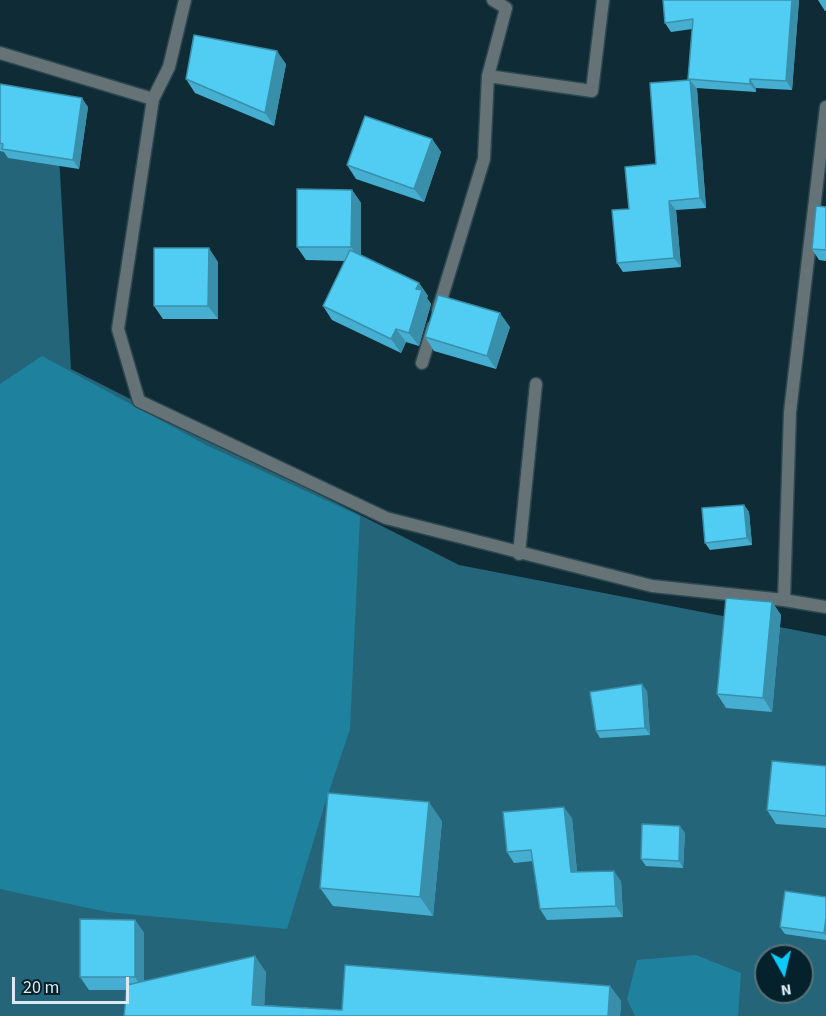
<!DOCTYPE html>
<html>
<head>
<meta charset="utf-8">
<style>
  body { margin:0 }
  #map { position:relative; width:826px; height:1016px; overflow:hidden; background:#0f2c36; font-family:"Source Sans 3",sans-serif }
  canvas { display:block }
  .north { position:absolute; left:754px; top:944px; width:60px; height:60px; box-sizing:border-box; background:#05222c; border:2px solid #5a727a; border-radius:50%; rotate:172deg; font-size:16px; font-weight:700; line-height:24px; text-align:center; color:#daeaf0 }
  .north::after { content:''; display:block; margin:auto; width:21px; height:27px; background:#0ccafa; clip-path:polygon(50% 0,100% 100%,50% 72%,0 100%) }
  .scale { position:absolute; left:12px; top:977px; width:117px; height:27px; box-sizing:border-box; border:3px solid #daeaf0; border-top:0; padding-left:8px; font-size:18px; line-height:21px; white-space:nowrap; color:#daeaf0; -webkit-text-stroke:4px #05222c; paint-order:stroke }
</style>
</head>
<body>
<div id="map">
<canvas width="826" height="1016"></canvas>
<div class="north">N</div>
<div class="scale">20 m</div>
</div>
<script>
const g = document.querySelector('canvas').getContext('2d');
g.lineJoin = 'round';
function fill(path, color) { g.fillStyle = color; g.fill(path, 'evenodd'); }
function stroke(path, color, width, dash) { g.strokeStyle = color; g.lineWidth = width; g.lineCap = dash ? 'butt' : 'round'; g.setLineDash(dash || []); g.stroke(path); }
const forest = new Path2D(`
  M 0,89 L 56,102 L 71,369 L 459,565 L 826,636 L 826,1016 L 0,1016 ZM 766,956 L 802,956 L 802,992 L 766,992 Z`);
const water = new Path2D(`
  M 42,356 L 208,446 L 360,516 L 350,729 L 325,803 L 287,929 L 107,912 L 0,889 L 0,384 Z
  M 696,955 L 741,973 L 738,1016 L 635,1016 L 627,999 L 637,960 Z`);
const street = new Path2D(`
  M 0,53 L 153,99 L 118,329 L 139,401 L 386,518 L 652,586 L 784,600 L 826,607
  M 488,76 L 506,8 L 493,0
  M 153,99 L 169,67 L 185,0
  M 438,310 L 484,159 L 488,76 L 592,91 L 603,0
  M 422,363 L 433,327
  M 519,554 L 536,384
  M 784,600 L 790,412 L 826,107`);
const wall = new Path2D(`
  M 663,0 L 799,0 L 792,90 L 756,88 L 756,92 L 696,88 L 697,89 L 706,208 L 676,210 L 681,267 L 623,272 L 617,263 L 629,209 L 656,164 L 689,80 L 688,79 L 692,29 L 671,32 L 665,23 Z
  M 818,0 L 826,0 L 826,11 L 825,11 Z
  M 286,64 L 274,126 L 195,93 L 186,79 Z
  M 0,84 L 88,107 L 79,169 L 8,158 L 4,152 L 0,151 Z
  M 432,139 L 441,152 L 424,202 L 356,179 L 347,165 Z
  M 352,190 L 361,203 L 361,255 L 419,283 L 428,296 L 427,298 L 431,304 L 419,346 L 406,342 L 401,353 L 332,320 L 323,306 L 345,261 L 306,260 L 297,247 Z
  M 826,207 L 826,261 L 819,260 L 812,249 Z
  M 218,262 L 218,319 L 163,319 L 154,306 Z
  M 510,327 L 496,369 L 434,351 L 425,337 Z
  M 744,505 L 749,512 L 752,545 L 710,550 L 705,543 Z
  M 772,602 L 781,615 L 772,712 L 726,708 L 717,694 Z
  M 647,691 L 650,735 L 600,738 L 596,731 Z
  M 826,766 L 826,828 L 776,824 L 767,810 Z
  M 572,818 L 577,872 L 621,881 L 623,917 L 547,920 L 540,909 L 533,861 L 514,863 L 507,852 Z
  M 442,821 L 433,916 L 333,906 L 320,888 Z
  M 685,833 L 683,868 L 646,866 L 641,859 Z
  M 826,897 L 826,940 L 785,934 L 780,927 Z
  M 135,920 L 144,933 L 144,981 L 266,972 L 264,1005 L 342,1010 L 610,986 L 621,1001 L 620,1016 L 124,1016 L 127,990 L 89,990 L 80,977 Z`);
const shadedWall = new Path2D(`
  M 792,0 L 799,0 L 792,90 L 786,81 Z
  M 277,51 L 286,64 L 274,126 L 265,113 Z
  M 750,79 L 756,88 L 756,92 L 750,84 Z
  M 690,80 L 697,89 L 706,208 L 700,198 Z
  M 82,98 L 88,107 L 79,169 L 73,160 Z
  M 432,139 L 441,152 L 424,202 L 414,189 Z
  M 352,190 L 361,203 L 361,261 L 351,247 Z
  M 669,201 L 676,210 L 681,267 L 674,258 Z
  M 209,248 L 218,262 L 218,319 L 208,306 Z
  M 419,283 L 428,296 L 427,298 L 431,304 L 419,346 L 409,333 L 416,289 Z
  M 500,313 L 510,327 L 496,369 L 487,356 Z
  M 396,329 L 406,342 L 401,353 L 391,339 Z
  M 744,505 L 749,512 L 752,545 L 747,538 Z
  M 772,602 L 781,615 L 772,712 L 763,698 Z
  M 642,684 L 647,691 L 650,735 L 645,728 Z
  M 429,802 L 442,821 L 433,916 L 420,897 Z
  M 564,807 L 572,818 L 578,883 L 571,872 Z
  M 680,826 L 685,833 L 683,868 L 679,861 Z
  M 614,871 L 621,881 L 623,917 L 616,906 Z
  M 826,918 L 826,936 L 824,933 Z
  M 135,920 L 144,933 L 144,991 L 135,977 Z
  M 255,956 L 266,972 L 264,1016 L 252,1005 Z
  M 610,986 L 621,1001 L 620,1016 L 608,1016 Z`);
const building = new Path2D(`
  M 663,0 L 792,0 L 786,81 L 750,79 L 750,84 L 688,79 L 693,19 L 665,23 Z
  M 194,35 L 277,51 L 265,113 L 186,79 Z
  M 690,80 L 700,198 L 669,201 L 674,258 L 617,263 L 612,210 L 629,209 L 625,167 L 656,164 L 650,83 Z
  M 0,84 L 82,98 L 73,160 L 2,149 L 3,144 L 0,143 Z
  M 365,116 L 432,139 L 414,189 L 347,165 Z
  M 297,189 L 352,190 L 351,247 L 297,247 Z
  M 816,206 L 826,207 L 826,250 L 812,249 Z
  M 154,248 L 209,248 L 208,306 L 154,306 Z
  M 350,250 L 419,283 L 416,289 L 422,290 L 409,333 L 396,329 L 391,339 L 323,306 Z
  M 438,295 L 500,313 L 487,356 L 425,337 Z
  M 744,505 L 747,538 L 705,543 L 702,508 Z
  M 726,598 L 772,602 L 763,698 L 717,694 Z
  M 642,684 L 645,728 L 596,731 L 590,692 Z
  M 772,761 L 826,766 L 826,816 L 767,810 Z
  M 328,793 L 429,802 L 420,897 L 320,888 Z
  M 564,807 L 571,872 L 614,871 L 616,906 L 540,909 L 531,850 L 507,852 L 503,812 Z
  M 642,824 L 680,826 L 679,861 L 641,859 Z
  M 785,891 L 826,897 L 826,918 L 824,933 L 780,927 Z
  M 80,919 L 135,920 L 135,977 L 80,977 Z
  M 255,956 L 252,1005 L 342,1010 L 345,965 L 610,986 L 608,1016 L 124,1016 L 127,985 Z`);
fill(forest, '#24657a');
fill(water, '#1e829f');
stroke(street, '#2b4750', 15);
stroke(street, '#657276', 12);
fill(wall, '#46afd1');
fill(shadedWall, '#398faa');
fill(building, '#51ccf3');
stroke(building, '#398faa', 1.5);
</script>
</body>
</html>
